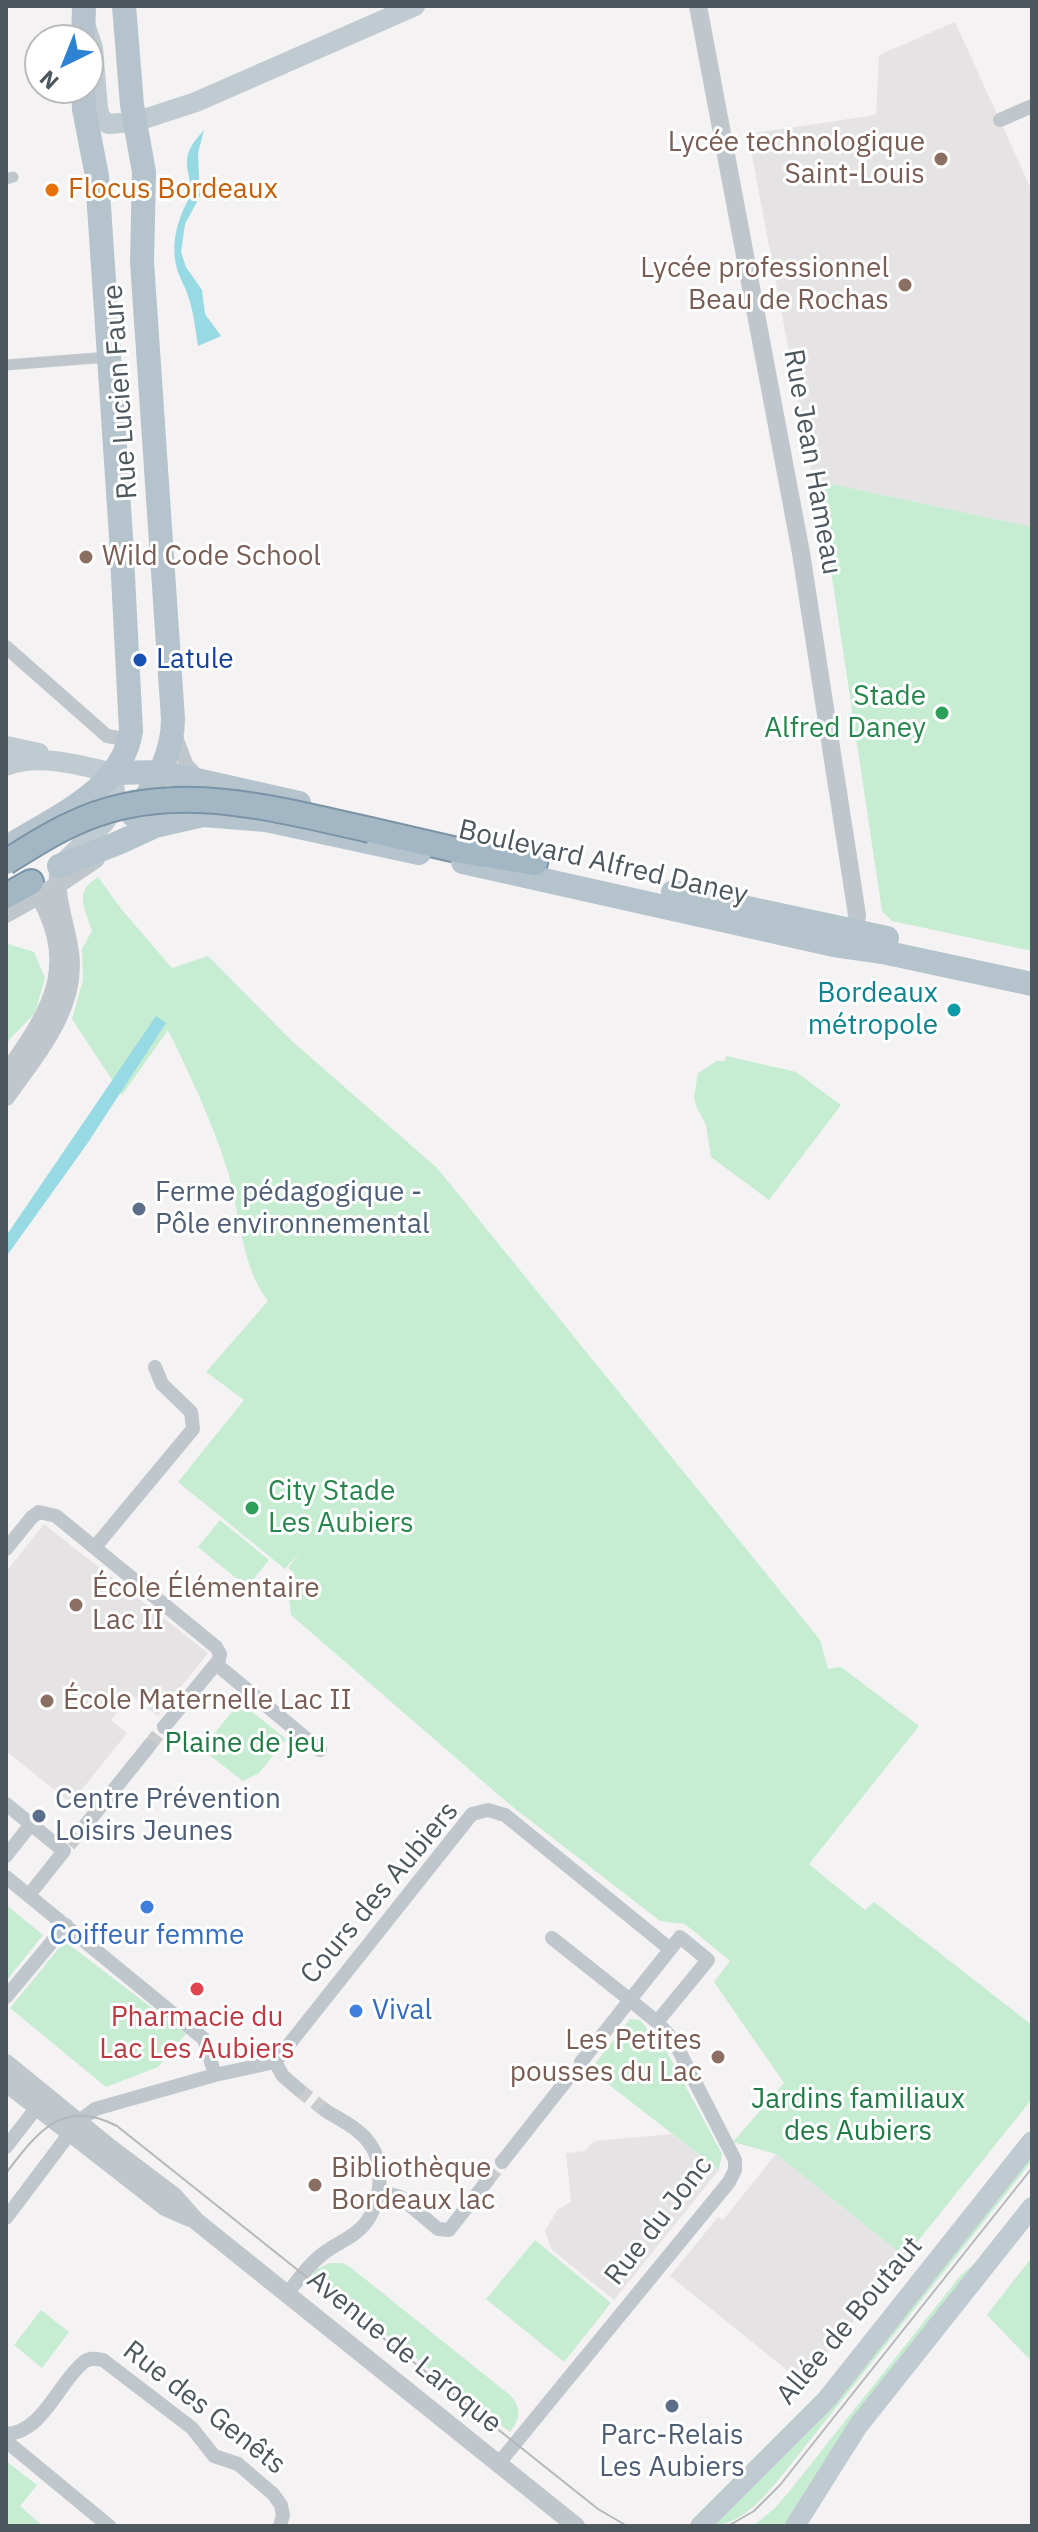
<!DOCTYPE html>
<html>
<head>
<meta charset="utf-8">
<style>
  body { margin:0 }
  #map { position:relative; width:1038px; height:2532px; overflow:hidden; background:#f4f2f2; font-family:"IBM Plex Sans",sans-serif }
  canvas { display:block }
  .frame { position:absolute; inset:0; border:8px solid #4c575e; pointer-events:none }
  .north { position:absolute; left:24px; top:24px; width:80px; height:80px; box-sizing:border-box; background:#fff; border:2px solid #b7bcbf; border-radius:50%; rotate:223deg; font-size:22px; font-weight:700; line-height:32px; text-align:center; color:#4c575e }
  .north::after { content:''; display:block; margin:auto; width:28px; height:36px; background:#2d82d3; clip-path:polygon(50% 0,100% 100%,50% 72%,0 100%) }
</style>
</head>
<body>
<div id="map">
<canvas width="1038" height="2532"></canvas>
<div class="frame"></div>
<div class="north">N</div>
</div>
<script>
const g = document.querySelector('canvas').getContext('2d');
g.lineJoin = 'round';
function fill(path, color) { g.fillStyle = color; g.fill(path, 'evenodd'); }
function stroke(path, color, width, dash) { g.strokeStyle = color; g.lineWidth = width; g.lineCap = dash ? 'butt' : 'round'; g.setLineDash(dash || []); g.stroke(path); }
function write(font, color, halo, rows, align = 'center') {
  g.font = font + ' "IBM Plex Sans",sans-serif'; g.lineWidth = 6; g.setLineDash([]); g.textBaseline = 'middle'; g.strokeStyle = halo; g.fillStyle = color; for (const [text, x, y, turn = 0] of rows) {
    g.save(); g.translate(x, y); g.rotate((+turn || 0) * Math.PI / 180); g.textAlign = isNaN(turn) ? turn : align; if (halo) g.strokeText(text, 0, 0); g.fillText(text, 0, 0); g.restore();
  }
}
const education = new Path2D(`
  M 955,22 L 1032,191 L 1032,527 L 813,480 L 748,134 L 876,115 L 879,55 Z
  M 44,1524 L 208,1653 L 158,1716 L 131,1695 L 111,1720 L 127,1733 L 71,1803 L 6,1751 L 6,1572 Z
  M 672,2134 L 719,2170 L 614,2300 L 552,2250 L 545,2231 L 557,2210 L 571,2202 L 566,2153 L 585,2151 L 594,2141 Z
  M 776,2154 L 905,2257 L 803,2383 L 670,2276 L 718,2217 L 723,2220 Z`);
const green = new Path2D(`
  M 813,480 L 1032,527 L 1032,951 L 892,921 L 882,911 L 825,530 Z
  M 98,877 L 122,910 L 172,968 L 208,956 L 293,1042 L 437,1168 L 820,1640 L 828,1669 L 841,1667 L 919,1726 L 809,1864 L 865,1910 L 874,1902 L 1032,2025 L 1032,2099 L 905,2257 L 776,2154 L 733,2142 L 784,2083 L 714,1982 L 730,1961 L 685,1924 L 660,1921 L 509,1804 L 291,1615 L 287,1582 L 294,1573 L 288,1568 L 302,1549 L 285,1569 L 178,1482 L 244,1400 L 206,1372 L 268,1301 C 239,1263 241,1211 226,1166 C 211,1119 190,1075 168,1030 L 122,1095 L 72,1019 L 83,980 L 82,949 L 92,931 C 85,907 73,893 98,877 Z
  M 8,944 L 34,952 L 45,978 L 35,1013 L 6,1043 Z
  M 726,1056 L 796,1072 L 841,1105 L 769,1200 L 711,1157 L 706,1125 L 696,1106 L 694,1097 L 698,1073 L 717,1061 L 725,1061 Z
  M 220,1520 L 269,1560 L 247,1587 L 198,1547 Z
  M 240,1702 L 286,1739 L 259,1773 L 243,1781 L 208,1754 L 209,1740 Z
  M 6,1905 L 43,1935 L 6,1981 Z
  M 67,1943 L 186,2034 L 158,2067 L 106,2087 L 10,2008 L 60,1947 Z
  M 630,2019 L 640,2020 L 667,2052 L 722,2154 L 719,2170 L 590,2070 Z
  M 1032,2152 L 1032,2161 L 776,2483 C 759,2503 737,2526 709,2526 Z
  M 535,2240 L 611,2303 L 564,2362 L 486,2299 Z
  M 986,2254 L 786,2526 L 753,2526 L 775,2508 L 788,2493 L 961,2275 Z
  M 1032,2257 L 1032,2362 L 987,2315 Z
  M 330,2263 L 342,2263 L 350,2267 L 511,2396 C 522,2409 520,2419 510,2432 L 311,2276 L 317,2269 Z
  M 41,2310 L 69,2332 L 42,2368 L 14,2345 Z
  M 6,2461 L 37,2485 L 20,2506 L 43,2526 L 6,2526 Z`);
const water = new Path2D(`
  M 204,130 L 198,153 L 200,196 L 185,224 L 181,252 L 186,267 L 202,290 L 205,314 L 221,336 L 198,346 C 195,329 194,312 188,296 C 186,288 181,281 178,272 C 169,244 178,217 192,193 C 187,162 180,156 204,130 Z
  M 156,1016 L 166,1023 L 87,1144 L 6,1257 L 6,1236 Z`);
const minorTunnel = new Path2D(`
  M 149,1746 L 164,1727
  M 69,1845 L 84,1827
  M 566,2081 L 581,2062
  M 298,2089 L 326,2111
  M 487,2181 L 502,2162`);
const pedestrian = new Path2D(`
  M 6,179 L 13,177
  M 6,365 L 109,357`);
const minor = new Path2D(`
  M 1000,120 L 1032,106
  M 6,647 L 107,736 L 130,740
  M 176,737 L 186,764 L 198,777
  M 95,1547 L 193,1429 L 191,1412 L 162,1384 L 155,1367
  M 6,1549 L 32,1517 L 39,1512 L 56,1516 L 216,1647 L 220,1654 L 219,1660 L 164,1727
  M 216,1664 L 320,1750
  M 6,1804 L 64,1851 L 29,1895
  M 84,1827 L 149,1746
  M 6,1856 L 31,1824
  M 6,1877 L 204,2039 L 215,2075
  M 552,1938 L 630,2000 L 581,2062
  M 6,1997 L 66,1925
  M 275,2062 L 472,1814 L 488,1810 L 505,1815 L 670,1949
  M 6,2147 L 37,2107 L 46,2104
  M 502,2162 L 566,2081
  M 379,2191 L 400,2197 L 438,2229 L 449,2230 L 487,2181
  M 6,2218 L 79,2121 L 95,2109 L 215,2075 L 275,2062 L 283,2076 L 298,2089
  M 287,2294 C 298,2280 309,2264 324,2253 C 335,2244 350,2239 360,2229 C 380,2211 387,2167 370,2144 C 360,2129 341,2120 326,2111
  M 6,2434 C 43,2433 60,2380 84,2362 C 90,2357 97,2359 103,2360 L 192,2428 L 214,2456 L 238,2464 L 273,2494 L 281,2505 L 283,2515 L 280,2526
  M 6,2441 L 109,2526
  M 499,2463 L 729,2182 L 735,2170 L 735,2160 L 674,2041 L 657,2022 L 630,2000 L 680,1937 L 708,1960 L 657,2022`);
const tertiary = new Path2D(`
  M 698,6 L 801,553 L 857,915 L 855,931
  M 6,914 L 56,886 L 96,859
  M 6,1074 C 55,1005 82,962 31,882
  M 6,1097 C 37,1053 81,1004 69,946 C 64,916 54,897 59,866
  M 6,2063 L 109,2147 L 174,2196 L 196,2221 L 576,2526
  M 6,2083 L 165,2207 L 190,2218`);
const secondary = new Path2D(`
  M 85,24 L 93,48 L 98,108 L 100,117 L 108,124 L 135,122 L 196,102 L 415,6
  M 6,746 L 39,753
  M 6,766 C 39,753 79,765 113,773 L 116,804 L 105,822 L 65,861
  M 700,2526 L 827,2399 L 1032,2141
  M 795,2526 L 858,2426 L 1032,2207`);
const primary = new Path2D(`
  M 124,6 L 132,105 L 144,172 L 142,262 L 173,719 C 173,755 155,787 133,815
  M 83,40 L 84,6
  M 113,773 L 161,772 L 299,803
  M 9,846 C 54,817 122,791 131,731 L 121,537 L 97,176 L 84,109 L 83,88
  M 463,862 L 834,945 L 883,952 L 1032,984
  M 59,866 L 118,843 L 155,826 L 203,815 L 266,820 L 419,853
  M 673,892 L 887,938`);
const trunk = new Path2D(`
  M 370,830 L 461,851 L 535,863
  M 6,896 L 31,882`);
const tram = new Path2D(`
  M 6,2173 C 37,2133 62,2097 117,2126 L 598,2509 L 627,2526
  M 728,2526 L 754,2511 L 780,2485 L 1032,2168`);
const trunkBridge = new Path2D(`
  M 6,862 C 27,849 48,835 70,825 C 167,777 270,808 370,830`);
const markers = [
  [941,159,8,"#8d6e63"],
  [52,190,8,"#e8710a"],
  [905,285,8,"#8d6e63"],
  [86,557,8,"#8d6e63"],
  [140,660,8,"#1a4fb4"],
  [942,713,8,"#2e9e5b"],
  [954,1010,8,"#0f9aa8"],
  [139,1209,8,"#5c6f8a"],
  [252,1508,8,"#2e9e5b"],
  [76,1605,8,"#8d6e63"],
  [47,1701,8,"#8d6e63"],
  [39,1816,8,"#5c6f8a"],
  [147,1907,8,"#3f7fe0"],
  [197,1989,8,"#e0444e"],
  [356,2011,8,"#3f7fe0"],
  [718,2057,8,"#8d6e63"],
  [315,2185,8,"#8d6e63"],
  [672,2406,8,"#5c6f8a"]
];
const educationNames = [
  ["Lycée technologique",925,143,"right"],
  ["Saint-Louis",925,175,"right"],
  ["Lycée professionnel",889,269,"right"],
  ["Beau de Rochas",889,301,"right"],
  ["Wild Code School",102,557],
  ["École Élémentaire",92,1589],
  ["Lac II",92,1621],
  ["École Maternelle Lac II",63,1701],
  ["Les Petites",702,2041,"right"],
  ["pousses du Lac",702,2073,"right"],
  ["Bibliothèque",331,2169],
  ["Bordeaux lac",331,2201]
];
const foodNames = [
  ["Flocus Bordeaux",68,190]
];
const streetNames = [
  ["Rue Lucien Faure",121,392,-94],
  ["Rue Jean Hameau",812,462,80],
  ["Boulevard Alfred Daney",603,863,13],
  ["Cours des Aubiers",380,1893,-50],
  ["Rue du Jonc",659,2221,-52],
  ["Allée de Boutaut",850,2321,-50],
  ["Avenue de Laroque",404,2352,39],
  ["Rue des Genêts",204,2408,38]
];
const transitNames = [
  ["Latule",156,660]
];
const leisureNames = [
  ["Stade",926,697],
  ["Alfred Daney",926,729],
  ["City Stade",268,1492,"left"],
  ["Les Aubiers",268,1524,"left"]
];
const cultureNames = [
  ["Bordeaux",938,994],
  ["métropole",938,1026]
];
const serviceNames = [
  ["Ferme pédagogique -",155,1193],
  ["Pôle environnemental",155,1225],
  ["Centre Prévention",55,1800],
  ["Loisirs Jeunes",55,1832],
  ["Parc-Relais",672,2436,"center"],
  ["Les Aubiers",672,2468,"center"]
];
const parkNames = [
  ["Plaine de jeu",245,1744],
  ["Jardins familiaux",858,2100],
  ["des Aubiers",858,2132]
];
const shopNames = [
  ["Coiffeur femme",147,1936],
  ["Vival",372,2011,"left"]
];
const healthNames = [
  ["Pharmacie du",197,2018],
  ["Lac Les Aubiers",197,2050]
];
fill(education, '#e5e3e4');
fill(green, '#c6ecd2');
fill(water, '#98dae4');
stroke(minorTunnel, '#cacbcd', 14, [14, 7]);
stroke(trunk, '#7a93a7', 28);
stroke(pedestrian, '#bfc7cd', 11);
stroke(minor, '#bfc7cd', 14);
stroke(tertiary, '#bfc7cd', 18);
stroke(secondary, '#c0cad1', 20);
stroke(primary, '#b5c3cd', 24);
stroke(trunk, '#a2b6c4', 24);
stroke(tram, '#b5b8bb', 2);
stroke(trunkBridge, '#7a93a7', 28, []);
stroke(trunkBridge, '#a2b6c4', 24);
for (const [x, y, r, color] of markers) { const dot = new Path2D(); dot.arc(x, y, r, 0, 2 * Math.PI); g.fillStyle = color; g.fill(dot); stroke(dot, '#fff', 3); }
write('28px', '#785e54', '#fff', educationNames, 'left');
write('28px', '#c56008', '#fff', foodNames, 'left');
write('28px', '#4c575e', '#fff', streetNames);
write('28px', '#164399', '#fff', transitNames, 'left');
write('28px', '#27864d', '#fff', leisureNames, 'right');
write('28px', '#0d838f', '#fff', cultureNames, 'right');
write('28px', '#4e5e75', '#fff', serviceNames, 'left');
write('28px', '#227a47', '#fff', parkNames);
write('28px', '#366cbe', '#fff', shopNames);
write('28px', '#be3a42', '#fff', healthNames);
</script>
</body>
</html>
